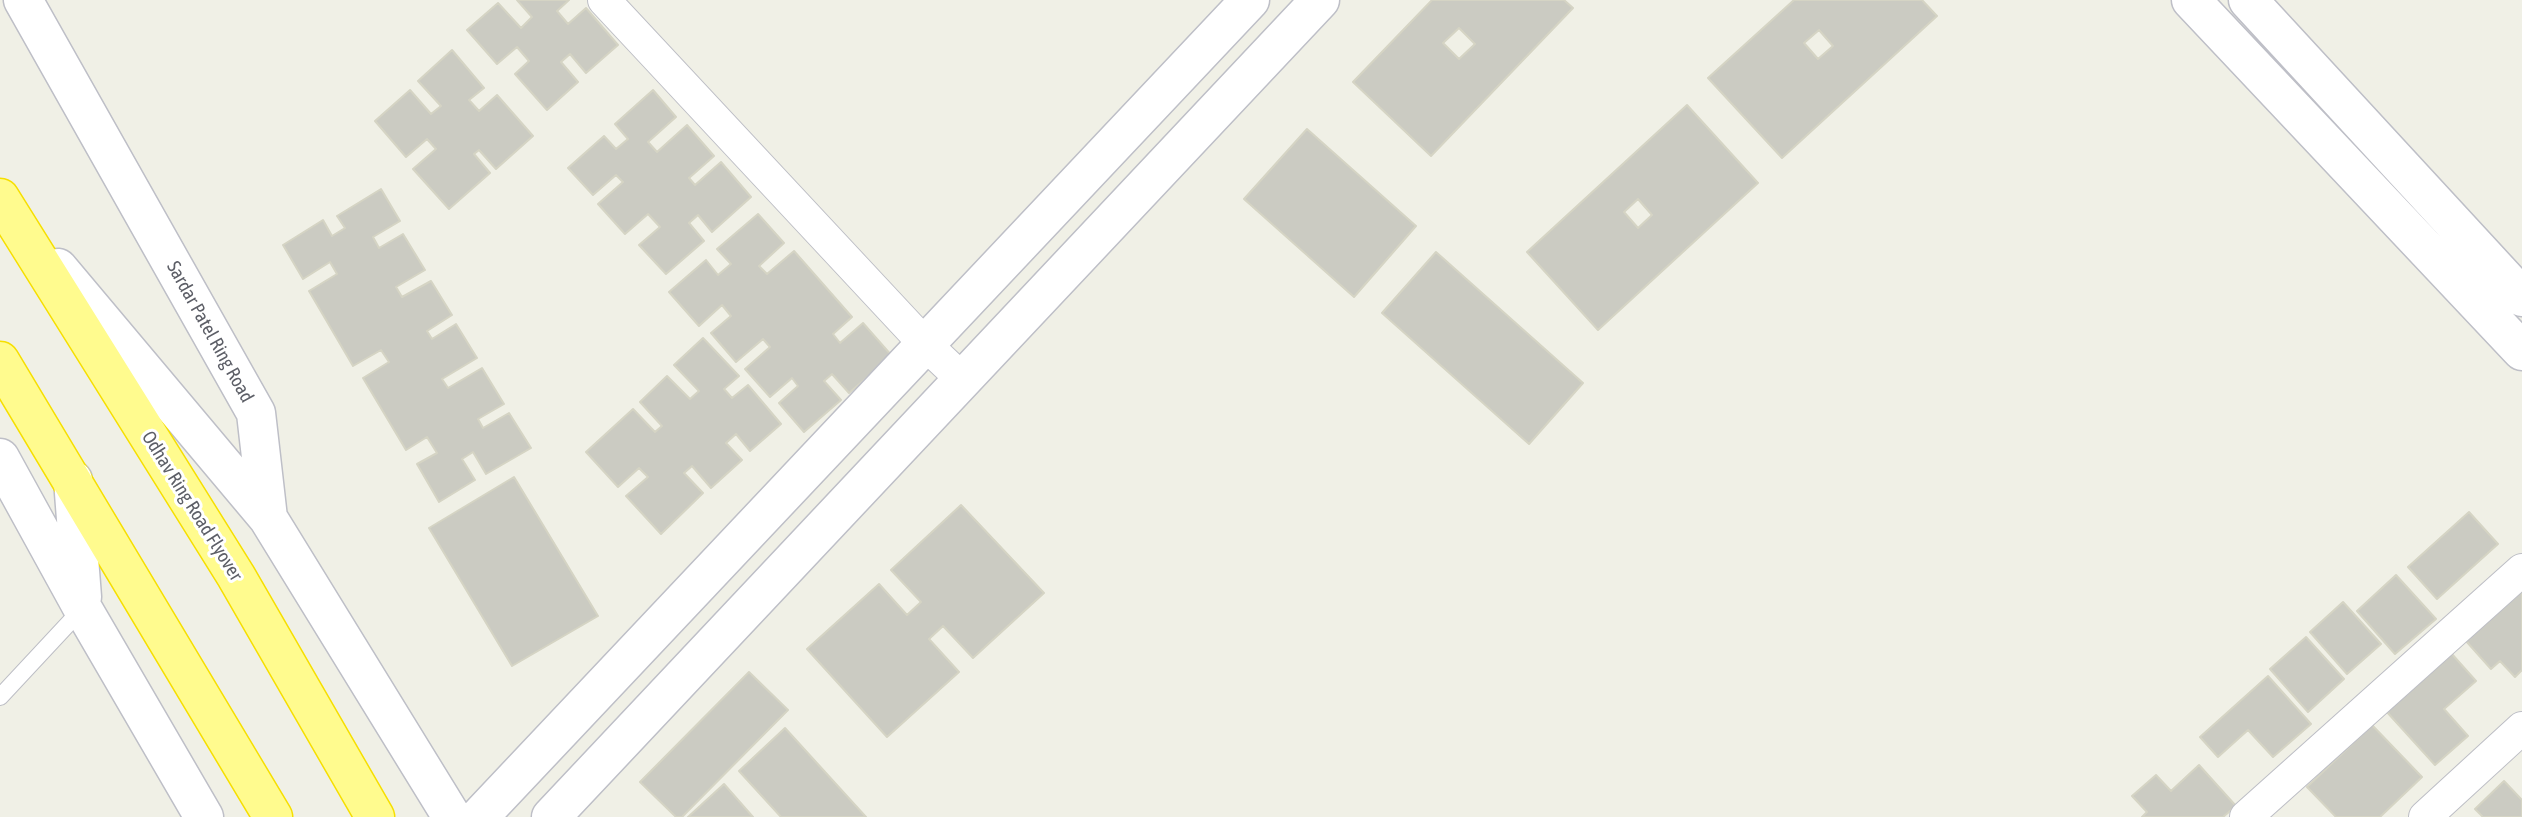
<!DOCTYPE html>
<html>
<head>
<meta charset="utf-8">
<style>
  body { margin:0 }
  canvas { display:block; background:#f0f0e6 }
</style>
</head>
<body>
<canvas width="2522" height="817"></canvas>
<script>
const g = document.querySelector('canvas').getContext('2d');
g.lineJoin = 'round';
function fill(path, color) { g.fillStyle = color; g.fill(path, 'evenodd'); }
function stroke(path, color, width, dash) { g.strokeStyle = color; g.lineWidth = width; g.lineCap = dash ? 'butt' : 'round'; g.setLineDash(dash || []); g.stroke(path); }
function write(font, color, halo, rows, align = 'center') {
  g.font = font + ' "Asap Condensed",sans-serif'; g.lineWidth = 6; g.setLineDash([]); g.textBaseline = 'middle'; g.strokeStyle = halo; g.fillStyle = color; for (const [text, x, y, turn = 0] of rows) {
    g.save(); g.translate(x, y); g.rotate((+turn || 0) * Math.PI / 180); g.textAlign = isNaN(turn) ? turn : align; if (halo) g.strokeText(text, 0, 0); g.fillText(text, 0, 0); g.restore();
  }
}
const building = new Path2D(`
  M 517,0 L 569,0 L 557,11 L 568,24 L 586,8 L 618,45 L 586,73 L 570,54 L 561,62 L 578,82 L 547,110 L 515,74 L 529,61 L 517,47 L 497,64 L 467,30 L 498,3 L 521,28 L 532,17 Z
  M 1432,0 L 1564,0 L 1573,8 L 1431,156 L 1353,82 ZM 1459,28 L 1475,44 L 1459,59 L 1443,43 Z
  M 1794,0 L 1922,0 L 1937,16 L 1782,158 L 1708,78 ZM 1819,30 L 1833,46 L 1818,59 L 1804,43 Z
  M 452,50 L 484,88 L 469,100 L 479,111 L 497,95 L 533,136 L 496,169 L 479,150 L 474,154 L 490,173 L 449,209 L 413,169 L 436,149 L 427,139 L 406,157 L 375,121 L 410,90 L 431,114 L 441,106 L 418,81 Z
  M 653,90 L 676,117 L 648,142 L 657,152 L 687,125 L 714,156 L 689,178 L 695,185 L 721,162 L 751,197 L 712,232 L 698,215 L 689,223 L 704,241 L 666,274 L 639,245 L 660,227 L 648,214 L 625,234 L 598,204 L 623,182 L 616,175 L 593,195 L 568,168 L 604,136 L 616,149 L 628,139 L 615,124 Z
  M 1687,105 L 1758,183 L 1598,330 L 1527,252 ZM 1638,199 L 1652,215 L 1638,228 L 1624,212 Z
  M 1307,129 L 1416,226 L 1354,297 L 1244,199 Z
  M 381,189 L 400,221 L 373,237 L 379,248 L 403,234 L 425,270 L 396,287 L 402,297 L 431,281 L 452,315 L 427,331 L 432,339 L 456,324 L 477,358 L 442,379 L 448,388 L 482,368 L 504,404 L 478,419 L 483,428 L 509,413 L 531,448 L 486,474 L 473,452 L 462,459 L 475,480 L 439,502 L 417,464 L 437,453 L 427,437 L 406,450 L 363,378 L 389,362 L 381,350 L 353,366 L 309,291 L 337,274 L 330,262 L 303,279 L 283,245 L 323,220 L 332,236 L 345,228 L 337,216 Z
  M 758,214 L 784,243 L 759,266 L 767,274 L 794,251 L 852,317 L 833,334 L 840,343 L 863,323 L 892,356 L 849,393 L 832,374 L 824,381 L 841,400 L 804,432 L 779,403 L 798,386 L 792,378 L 770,397 L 745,369 L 770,347 L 763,339 L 736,362 L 711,333 L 731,316 L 722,305 L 699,326 L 669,292 L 706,260 L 718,275 L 731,264 L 717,249 Z
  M 1436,252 L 1583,383 L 1529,444 L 1382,313 Z
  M 703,338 L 739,376 L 724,389 L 732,398 L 748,385 L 781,424 L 750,451 L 736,434 L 726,443 L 742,460 L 711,488 L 692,466 L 684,473 L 703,493 L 661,534 L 626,496 L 648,477 L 639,468 L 618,487 L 586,452 L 633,409 L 655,432 L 662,426 L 640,402 L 667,376 L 690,399 L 699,391 L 674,365 Z
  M 514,477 L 598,616 L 512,666 L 429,528 Z
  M 961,505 L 1044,593 L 973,658 L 943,626 L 929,639 L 959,672 L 887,737 L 807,649 L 879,584 L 907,615 L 921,602 L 891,570 Z
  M 2469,512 L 2498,544 L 2437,599 L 2408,567 Z
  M 2396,575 L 2436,619 L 2395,654 L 2357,611 Z
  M 2522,591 L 2522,670 L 2515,677 L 2500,661 L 2491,669 L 2466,641 Z
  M 2343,602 L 2381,644 L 2347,674 L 2310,632 Z
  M 2306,637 L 2344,679 L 2308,712 L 2270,669 Z
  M 2451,653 L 2476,681 L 2444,709 L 2468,736 L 2435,765 L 2386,711 Z
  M 749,672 L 788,710 L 682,817 L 676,817 L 640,782 Z
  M 2268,676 L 2311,724 L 2273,757 L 2248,730 L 2218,757 L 2200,737 Z
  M 2372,725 L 2422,777 L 2380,817 L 2336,817 L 2307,787 Z
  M 785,728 L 866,817 L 781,817 L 739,771 Z
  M 2199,765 L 2236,806 L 2223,817 L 2142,817 L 2147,812 L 2132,796 L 2156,775 L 2171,791 Z
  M 2504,781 L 2522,800 L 2522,817 L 2483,817 L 2475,809 Z
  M 724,784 L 753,817 L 688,817 Z`);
const lane = new Path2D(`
  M 0,697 L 82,609`);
const street = new Path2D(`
  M 604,0 L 924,343 L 963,380
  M 2246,817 L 2522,570
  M 2425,817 L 2522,728`);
const secondary = new Path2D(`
  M 23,0 L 256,413 L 268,518 L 452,817
  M 2191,0 L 2522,351
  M 2248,0 L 2522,297
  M 58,268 L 268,518
  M 0,458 L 83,609 L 204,817
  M 73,480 L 82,597
  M 479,817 L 1250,0
  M 551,817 L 1320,0`);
const highway = new Path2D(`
  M 0,198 L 236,576 L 375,817
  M 0,361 L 273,817`);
const streetNames = [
  ["Sardar Patel Ring Road",210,332,61],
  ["Odhav Ring Road Flyover",192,506,58]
];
fill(building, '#cbcbc2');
stroke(building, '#d5d4c4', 2);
stroke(lane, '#bdbec5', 18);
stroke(street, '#bdbec5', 34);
stroke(secondary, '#bebfc7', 41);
stroke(highway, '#f6df00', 41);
stroke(lane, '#fff', 16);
stroke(street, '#fff', 32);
stroke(secondary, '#fff', 38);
stroke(highway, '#fffb8e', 38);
write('19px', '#5d5f67', '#fff', streetNames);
</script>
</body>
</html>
